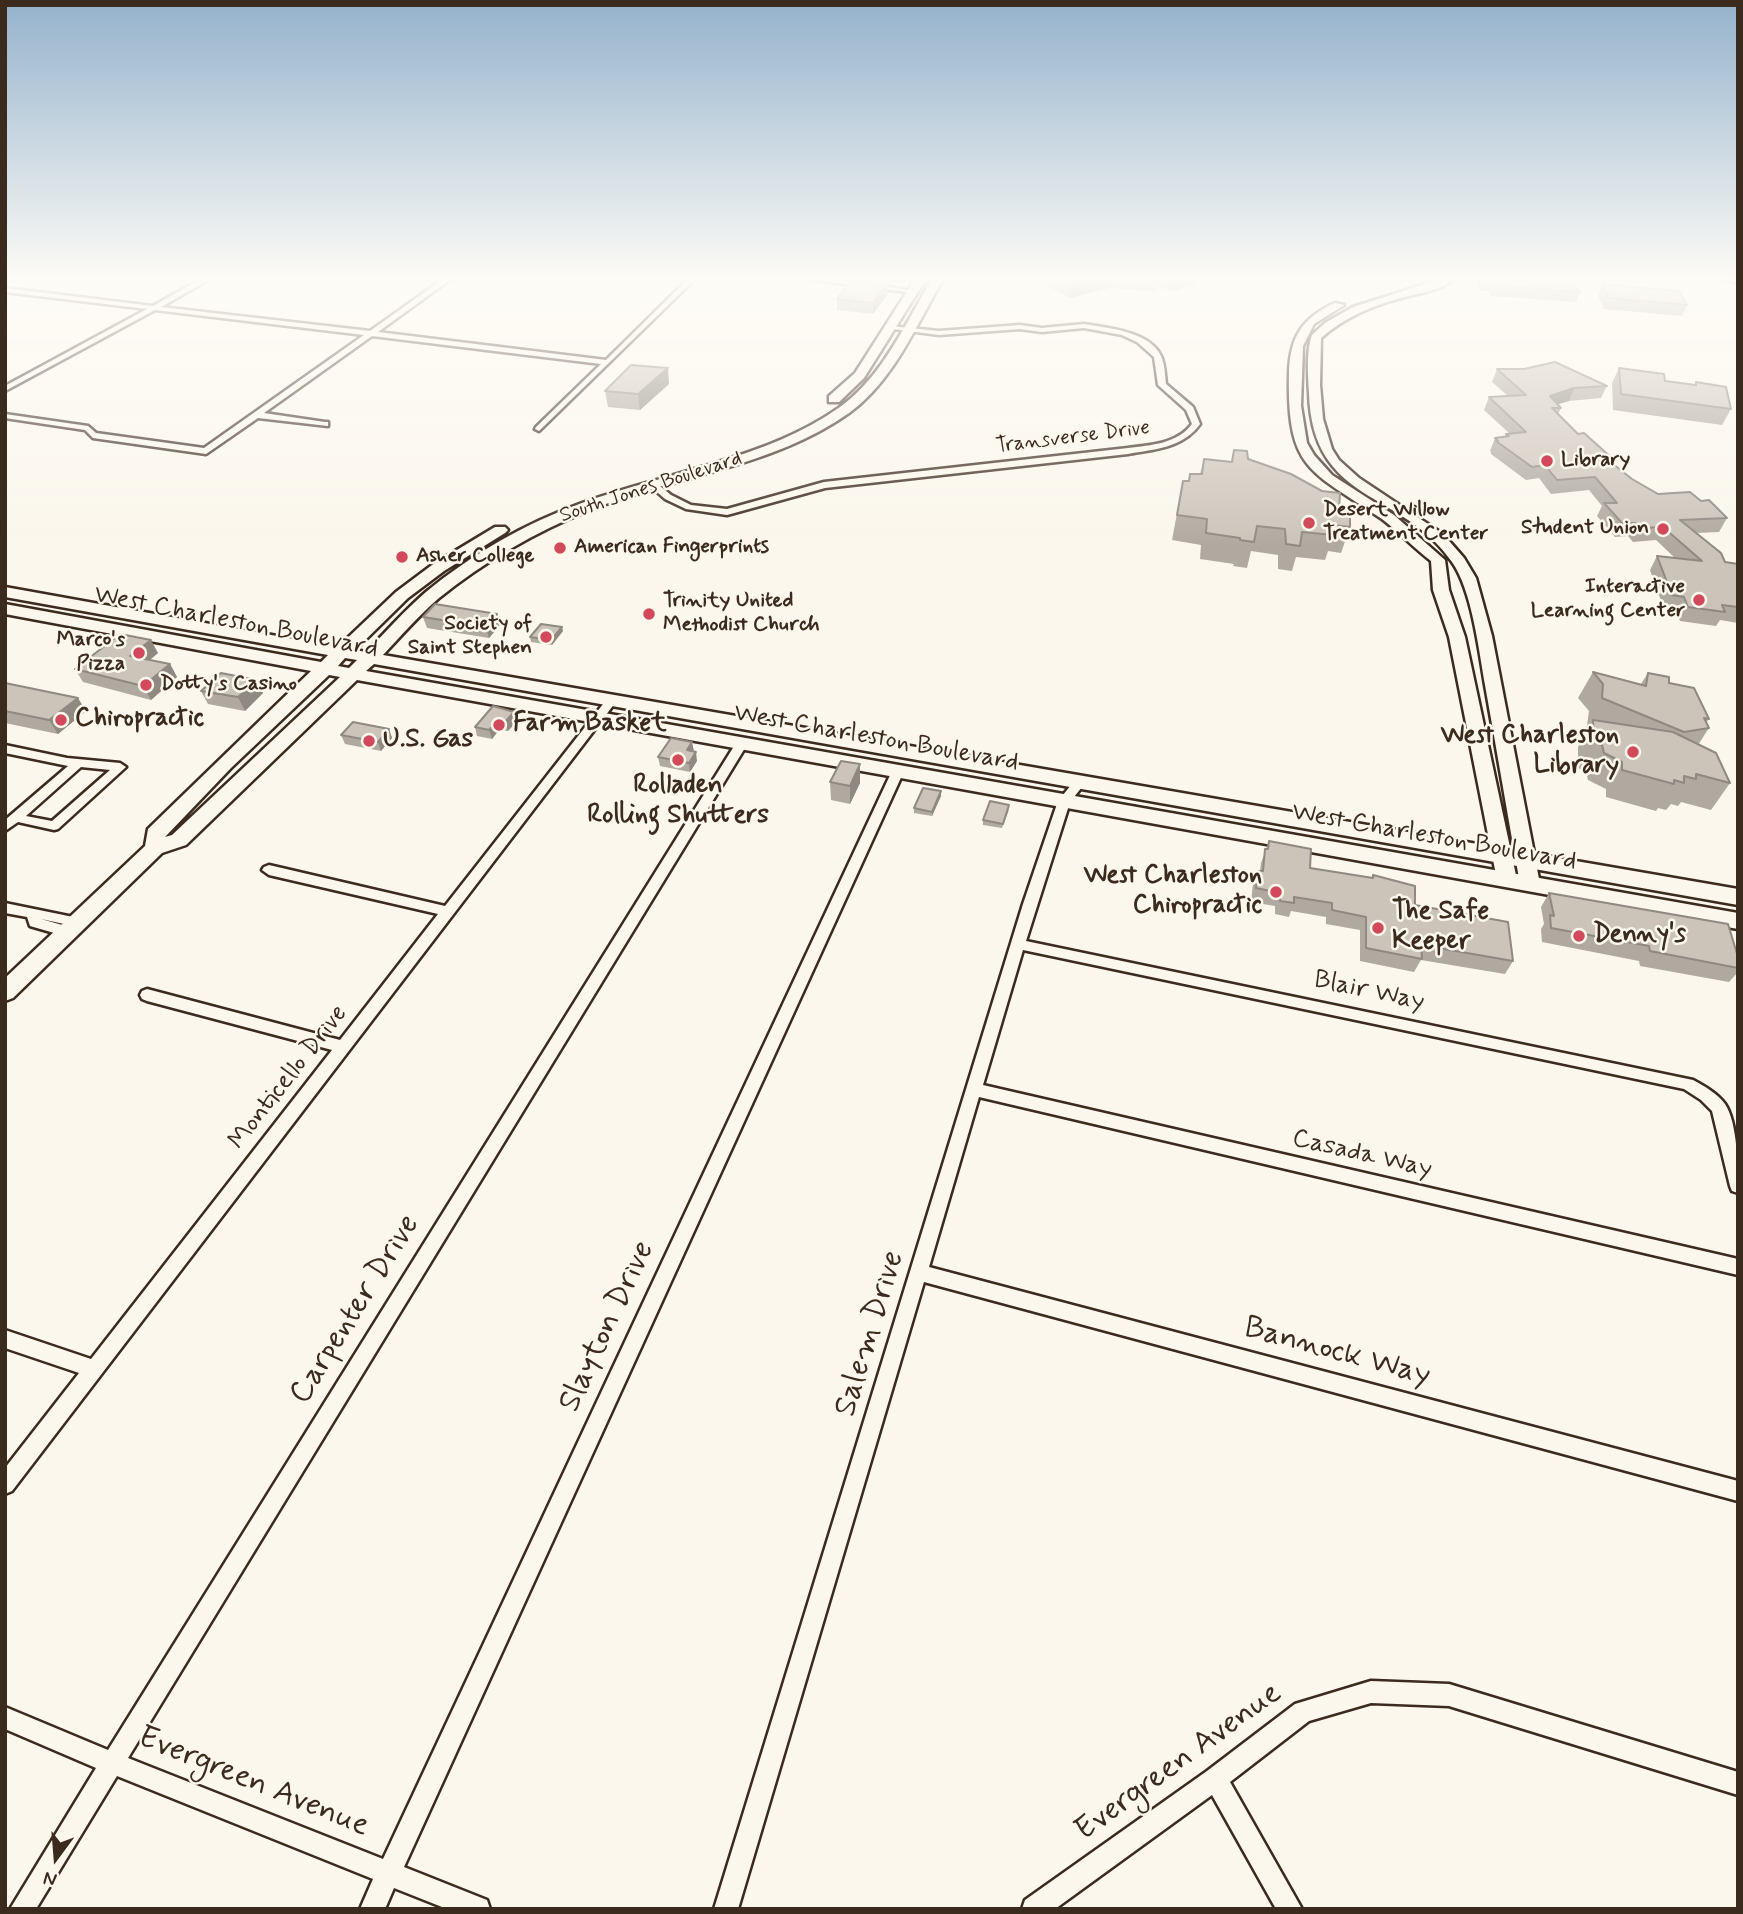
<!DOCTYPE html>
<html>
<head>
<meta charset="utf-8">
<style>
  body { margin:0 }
  #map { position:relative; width:1743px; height:1914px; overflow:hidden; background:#fbf7ec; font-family:Mynerve,sans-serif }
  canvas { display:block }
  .frame { position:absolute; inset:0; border:7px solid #3b2a1e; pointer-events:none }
  .north { position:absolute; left:21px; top:1823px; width:70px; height:70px; -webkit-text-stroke:5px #fbf7ec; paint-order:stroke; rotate:196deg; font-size:19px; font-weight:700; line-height:28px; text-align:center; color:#3b2a1e }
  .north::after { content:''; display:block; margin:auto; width:24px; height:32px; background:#3b2a1e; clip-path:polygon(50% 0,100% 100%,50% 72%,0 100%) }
</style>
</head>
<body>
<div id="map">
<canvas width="1743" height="1914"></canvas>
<div class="frame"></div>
<div class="north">N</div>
</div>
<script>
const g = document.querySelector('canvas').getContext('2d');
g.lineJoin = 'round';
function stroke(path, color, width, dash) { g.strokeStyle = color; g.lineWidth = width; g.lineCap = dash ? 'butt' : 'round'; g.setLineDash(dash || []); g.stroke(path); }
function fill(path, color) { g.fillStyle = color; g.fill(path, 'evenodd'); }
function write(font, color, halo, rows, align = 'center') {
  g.font = font + ' Mynerve,sans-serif'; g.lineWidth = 5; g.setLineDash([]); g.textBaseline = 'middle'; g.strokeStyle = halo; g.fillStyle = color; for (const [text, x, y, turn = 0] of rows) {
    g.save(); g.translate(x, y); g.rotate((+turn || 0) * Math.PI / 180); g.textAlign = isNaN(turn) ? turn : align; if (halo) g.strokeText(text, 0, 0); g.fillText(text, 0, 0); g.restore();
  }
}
const street = new Path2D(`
  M 201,279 L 210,279 L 161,307 L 370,331 L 443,279 L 451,279 L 378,332 L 606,360 L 688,279 L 695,279 L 539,431 L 535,429 L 536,427 L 601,364 L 372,336 L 264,413 L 325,422 L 328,422 L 328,426 L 258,418 L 206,454 L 93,438 L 85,430 L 5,418 L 5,414 L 88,426 L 96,433 L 204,448 L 364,335 L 155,310 L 5,391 L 5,386 L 147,309 L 5,292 L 5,288 L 153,306 Z
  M 805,279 L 830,279 L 917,291 L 914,293 Z
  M 1084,324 C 1107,328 1149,331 1161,356 C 1165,364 1165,376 1166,384 L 1193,407 L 1200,424 C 1183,448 1155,449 1128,454 L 825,488 L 727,515 L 686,509 L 665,499 L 648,484 L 655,482 L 671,495 L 691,505 L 727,509 L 824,482 L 1128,448 C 1151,445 1177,444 1192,424 L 1186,410 L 1158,385 L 1154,357 L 1137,342 L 1122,335 L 1084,328 L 1042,332 L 1020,329 L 939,335 L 886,328 L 890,326 L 939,331 L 1020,325 L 1042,328 Z
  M 611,698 L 615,699 L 615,703 L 12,1491 L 5,1494 L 5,1468 L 79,1373 L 5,1348 L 5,1330 L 91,1359 L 332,1050 L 147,1001 L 142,999 L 140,995 L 142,991 L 147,989 L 340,1040 L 438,914 L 269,875 L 262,870 L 264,867 L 269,865 L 445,906 L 607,699 Z
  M 742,739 L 748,743 L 128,1758 L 383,1859 L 892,771 L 898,767 L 902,768 L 904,771 L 404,1867 L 487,1900 L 490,1909 L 447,1909 L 394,1888 L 385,1909 L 360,1909 L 373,1879 L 117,1776 L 36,1909 L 10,1909 L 96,1768 L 5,1729 L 5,1707 L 108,1750 L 736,743 Z
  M 5,745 L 67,758 L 120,763 L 126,767 L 58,829 L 54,830 L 18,822 L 5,831 L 5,820 L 68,766 L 5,753 ZM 81,767 L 110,770 L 52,821 L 26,816 Z
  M 1080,778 L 1086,782 L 1070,802 L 1026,941 L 1693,1080 C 1704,1086 1717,1093 1725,1104 C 1738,1123 1738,1171 1738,1193 L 1732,1191 L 1730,1186 L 1712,1111 L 1701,1100 L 1684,1089 L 1023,950 L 983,1085 L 1738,1259 L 1738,1275 L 979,1097 L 929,1267 L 1738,1481 L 1738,1501 L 924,1282 L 738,1909 L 714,1909 L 1023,904 L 1058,801 L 1076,779 Z
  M 5,903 L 83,919 L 85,922 L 78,927 L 41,919 L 73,928 L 75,932 L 73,936 L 68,937 L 30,926 L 27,917 L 5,913 Z
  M 1371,1681 L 1449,1684 L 1738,1772 L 1738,1795 L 1449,1706 L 1371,1703 L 1309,1721 L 1230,1782 L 1302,1909 L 1276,1909 L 1212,1795 L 1055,1909 L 1022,1909 L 1025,1900 L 1207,1771 L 1295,1704 Z`);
const secondary = new Path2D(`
  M 1441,279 L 1454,279 C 1439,291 1419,293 1401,298 C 1371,306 1345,317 1321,338 L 1320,385 L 1323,419 L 1332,449 L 1339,460 L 1359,478 L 1443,534 L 1464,558 L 1476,578 L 1492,636 L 1540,884 L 1537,889 L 1523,889 L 1520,884 C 1508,818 1497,751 1485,685 C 1479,651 1472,590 1452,562 C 1402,489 1312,505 1309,393 C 1308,375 1306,351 1312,335 L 1325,323 L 1353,307 Z
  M 1722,279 L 1738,279 L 1738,283 Z
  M 1335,303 L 1344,305 L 1314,324 L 1303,346 L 1301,406 L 1307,443 L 1314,455 L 1332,475 L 1394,515 L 1445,560 L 1449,590 L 1465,637 L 1517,880 L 1514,885 L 1500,885 L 1497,880 L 1449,637 L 1433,590 L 1431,561 C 1414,548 1399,532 1382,519 C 1309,469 1287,471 1289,373 C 1290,337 1302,318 1335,303 Z`);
const primary = new Path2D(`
  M 915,279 L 926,279 L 864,378 L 839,402 L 829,402 L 829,396 L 855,373 Z
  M 932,279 L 943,279 C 916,326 893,381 849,413 C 773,467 674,476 590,510 C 535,532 485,561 439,598 C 419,615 401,636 383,655 L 1738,889 L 1738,905 L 374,664 L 366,671 L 1738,913 L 1738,929 L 357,680 L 186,845 L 162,853 L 13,998 L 5,1001 L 5,978 L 145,846 L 148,829 L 311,671 L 5,614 L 5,604 L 321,662 L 328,655 L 5,597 L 5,587 L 338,647 L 396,592 L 432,565 L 495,527 L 505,527 L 508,530 L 505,533 L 444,571 L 408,598 L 355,650 L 366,652 C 386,632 405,610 426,592 C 472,554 526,523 582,503 C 664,473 768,459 840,407 C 883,376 905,324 932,279 ZM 345,658 L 357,660 L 349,668 L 338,666 ZM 329,675 L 340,677 L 172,835 L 165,837 L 231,768 Z`);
const wall = new Path2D(`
  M 1034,279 L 1196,279 L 1195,285 L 1169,291 L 1156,285 L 1155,291 L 1109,288 L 1070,298 Z
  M 1476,279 L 1571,279 L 1580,292 L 1576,302 L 1490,296 L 1489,291 L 1479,291 Z
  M 1602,284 L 1687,305 L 1682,316 L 1604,309 L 1598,295 Z
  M 887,295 L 873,314 L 837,310 L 837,299 Z
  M 1619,368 L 1665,381 L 1694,385 L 1696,382 L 1731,409 L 1722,425 L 1613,410 L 1612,383 Z
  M 1497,369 L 1607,386 L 1601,398 L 1569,401 L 1558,404 L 1561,408 L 1558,414 L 1578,434 L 1613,459 L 1611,462 L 1632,479 L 1658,494 L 1701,501 L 1727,518 L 1719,532 L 1696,533 L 1725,562 L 1738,564 L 1738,623 L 1720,620 L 1716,626 L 1680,621 L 1676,611 L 1664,609 L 1650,570 L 1657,556 L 1675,558 L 1656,540 L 1633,542 L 1628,536 L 1615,537 L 1597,516 L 1602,506 L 1589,490 L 1551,494 L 1539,478 L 1526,480 L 1491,454 L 1491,452 L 1490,451 L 1495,438 L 1505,437 L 1506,434 L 1509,433 L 1484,410 L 1489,397 L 1508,396 L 1492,382 Z
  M 669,384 L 640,410 L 608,407 L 605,391 Z
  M 1234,450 L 1339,510 L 1350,527 L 1341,553 L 1328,551 L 1325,560 L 1296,557 L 1292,571 L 1278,569 L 1278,555 L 1251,551 L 1247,568 L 1233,566 L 1234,564 L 1200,559 L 1201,545 L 1172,540 L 1183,481 L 1189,481 L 1200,474 L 1204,459 L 1231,462 Z
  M 497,614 L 500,625 L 489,638 L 427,628 L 423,617 Z
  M 563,631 L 552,645 L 531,642 L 530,637 Z
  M 158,653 L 150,660 L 170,664 L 177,677 L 151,700 L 83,682 L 75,669 Z
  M 1593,672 L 1641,684 L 1648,673 L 1669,683 L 1709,719 L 1706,723 L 1709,728 L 1698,745 L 1730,783 L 1711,810 L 1681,802 L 1678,806 L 1671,804 L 1666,810 L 1658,808 L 1656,811 L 1606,797 L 1606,789 L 1588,780 L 1586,772 L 1578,768 L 1578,747 L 1589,726 L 1587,725 L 1589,711 L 1578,698 Z
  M 257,680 L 263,693 L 245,711 L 208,704 L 201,691 Z
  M 5,683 L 86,711 L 58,734 L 5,723 Z
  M 493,706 L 517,721 L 508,731 L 499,730 L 492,739 L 477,736 L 475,727 Z
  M 389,729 L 392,738 L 381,751 L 345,744 L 341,735 Z
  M 658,757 L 697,761 L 690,772 L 660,766 Z
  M 830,782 L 860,783 L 850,804 L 831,800 Z
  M 941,796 L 932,816 L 914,813 L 914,808 Z
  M 1009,810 L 1002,828 L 983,825 L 983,820 Z
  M 1269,841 L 1310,868 L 1371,878 L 1373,875 L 1415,905 L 1513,961 L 1505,974 L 1421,960 L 1414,972 L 1360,961 L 1360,930 L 1326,924 L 1326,917 L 1291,911 L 1289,917 L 1275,914 L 1275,906 L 1251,902 L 1253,884 L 1258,871 L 1260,871 L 1261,863 Z
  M 1549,893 L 1738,957 L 1738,972 L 1729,982 L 1640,966 L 1639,961 L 1542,942 L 1541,929 L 1544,924 L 1541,907 Z`);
const shadedWall = new Path2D(`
  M 1072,279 L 1110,279 L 1109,288 L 1070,298 Z
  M 1171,279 L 1196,279 L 1195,285 L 1169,291 Z
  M 887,284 L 887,295 L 873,314 L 873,303 Z
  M 668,368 L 669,384 L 640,410 L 638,394 Z
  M 1574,388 L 1569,401 L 1545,408 L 1550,396 Z
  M 497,614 L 500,625 L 489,638 L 486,627 Z
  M 562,627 L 563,631 L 552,645 L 551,640 Z
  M 151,640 L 158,653 L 137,670 L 130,656 Z
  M 170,664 L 177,677 L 151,700 L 143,686 Z
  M 257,680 L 263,693 L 245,711 L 238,697 Z
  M 78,698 L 86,711 L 58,734 L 49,720 Z
  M 514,712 L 517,721 L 508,731 L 505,722 Z
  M 497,721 L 499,730 L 492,739 L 489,730 Z
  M 389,729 L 392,738 L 381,751 L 378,742 Z
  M 692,742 L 694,751 L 687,750 Z
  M 696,752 L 697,761 L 690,772 L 689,763 Z
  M 860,764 L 860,783 L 850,804 L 850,786 Z
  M 941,791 L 941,796 L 932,816 L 932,812 Z`);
const building = new Path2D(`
  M 1482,279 L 1571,279 L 1580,292 L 1494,285 L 1493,281 Z
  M 851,281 L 887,284 L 873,303 L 837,299 Z
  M 1602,284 L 1679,291 L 1687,305 L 1609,298 Z
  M 1555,362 L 1607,386 L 1574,388 L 1550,396 L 1561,408 L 1552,408 L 1578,434 L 1584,433 L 1613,459 L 1608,460 L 1632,479 L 1658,494 L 1690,492 L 1701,501 L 1709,500 L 1727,518 L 1680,520 L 1721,553 L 1725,562 L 1738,564 L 1738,607 L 1722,605 L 1725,612 L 1688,607 L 1684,597 L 1672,595 L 1657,556 L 1702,561 L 1663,527 L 1640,528 L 1635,523 L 1622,523 L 1604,503 L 1617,503 L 1595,477 L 1557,480 L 1545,465 L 1532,467 L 1496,441 L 1498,441 L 1495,438 L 1509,436 L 1506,434 L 1526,432 L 1489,397 L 1526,395 L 1497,369 L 1524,369 Z
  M 631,365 L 668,368 L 638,394 L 605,391 Z
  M 1619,368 L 1664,374 L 1665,381 L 1696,385 L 1696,382 L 1726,387 L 1731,409 L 1621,394 Z
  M 1234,450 L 1247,451 L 1248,459 L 1291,474 L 1322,491 L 1340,493 L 1339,510 L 1350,512 L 1350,527 L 1333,525 L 1333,535 L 1302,532 L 1300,546 L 1286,544 L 1285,529 L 1257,526 L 1254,542 L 1240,540 L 1240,538 L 1206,533 L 1207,519 L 1177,515 L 1183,481 L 1189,481 L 1190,474 L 1202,474 L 1204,459 L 1232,462 Z
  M 435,604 L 497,614 L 486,627 L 423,617 Z
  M 541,624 L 562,627 L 551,640 L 530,637 Z
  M 120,634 L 151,640 L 130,656 L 170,664 L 143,686 L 75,669 Z
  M 1593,672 L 1646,686 L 1648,673 L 1669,677 L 1669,683 L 1694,688 L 1709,719 L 1704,718 L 1709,728 L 1684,732 L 1602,698 L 1603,684 Z
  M 221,673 L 257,680 L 238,697 L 201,691 Z
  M 5,683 L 78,698 L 49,720 L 5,711 Z
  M 493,706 L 514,712 L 505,722 L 497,721 L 489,730 L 475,727 Z
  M 1593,720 L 1673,732 L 1716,753 L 1730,783 L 1696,774 L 1696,779 L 1684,776 L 1684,783 L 1674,780 L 1674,784 L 1622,770 L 1622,762 L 1604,753 L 1602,745 L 1594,741 Z
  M 353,722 L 389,729 L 378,742 L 341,735 Z
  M 671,738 L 692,742 L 687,750 L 696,752 L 689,763 L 658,757 Z
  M 841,761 L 860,764 L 850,786 L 830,782 Z
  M 923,788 L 941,791 L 932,812 L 914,808 Z
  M 990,801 L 1009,805 L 1003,824 L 983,820 Z
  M 1269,841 L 1311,849 L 1310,868 L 1373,878 L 1373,875 L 1415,886 L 1415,905 L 1508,922 L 1513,961 L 1421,945 L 1422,959 L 1366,948 L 1366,917 L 1332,910 L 1332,903 L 1294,897 L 1294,903 L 1280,901 L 1280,893 L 1256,888 L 1258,871 L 1263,871 L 1265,849 L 1268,849 Z
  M 1549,893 L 1728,924 L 1738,957 L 1738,968 L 1650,951 L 1649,946 L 1551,928 L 1550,915 L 1554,916 Z`);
const markers = [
  [1547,461,7,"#d1495b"],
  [1309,523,7,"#d1495b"],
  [1663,529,7,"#d1495b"],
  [560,548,7,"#d1495b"],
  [402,557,7,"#d1495b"],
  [1699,600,7,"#d1495b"],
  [649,614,7,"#d1495b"],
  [546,637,7,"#d1495b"],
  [139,653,7,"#d1495b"],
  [146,685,7,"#d1495b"],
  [61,720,7,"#d1495b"],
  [499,725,7,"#d1495b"],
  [369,741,7,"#d1495b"],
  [1633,752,7,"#d1495b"],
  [678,760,7,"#d1495b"],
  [1276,892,7,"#d1495b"],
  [1378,928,7,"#d1495b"],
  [1579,936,7,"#d1495b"]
];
const farStreetnames = [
  ["Transverse Drive",1073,438,-7],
  ["South Jones Boulevard",651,488,-18]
];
const farPoinames = [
  ["Library",1561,461],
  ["Desert Willow",1323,511],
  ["Treatment Center",1323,535],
  ["Student Union",1649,529,"right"],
  ["American Fingerprints",574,548],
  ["Asher College",416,557],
  ["Interactive",1685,588,"right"],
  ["Learning Center",1685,612,"right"],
  ["Trinity United",663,602],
  ["Methodist Church",663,626],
  ["Society of",532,625,"right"],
  ["Saint Stephen",532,649,"right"],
  ["Marco's",125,641,"right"],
  ["Pizza",125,665,"right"],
  ["Dotty's Casino",160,685]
];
const streetNames = [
  ["West Charleston Boulevard",236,623,11],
  ["West Charleston Boulevard",876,739,10],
  ["West Charleston Boulevard",1434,838,10],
  ["Blair Way",1369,992,12],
  ["Monticello Drive",289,1078,-52],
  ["Casada Way",1362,1155,13]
];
const poiNames = [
  ["Chiropractic",75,720],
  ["Farm Basket",513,725],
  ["West Charleston",1619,737,"right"],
  ["Library",1619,767,"right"],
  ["U.S. Gas",383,741],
  ["Rolladen",678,787,"center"],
  ["Rolling Shutters",678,817,"center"],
  ["West Charleston",1262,877,"right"],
  ["Chiropractic",1262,907,"right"],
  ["The Safe",1392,913],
  ["Keeper",1392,943],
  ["Denny's",1593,936]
];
const nearStreetnames = [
  ["Carpenter Drive",356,1310,-58],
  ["Slayton Drive",608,1327,-65],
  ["Salem Drive",871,1334,-73],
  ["Bannock Way",1337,1353,15],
  ["Evergreen Avenue",1179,1763,-36],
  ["Evergreen Avenue",253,1783,22]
];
stroke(street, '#3b2a1e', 5);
stroke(secondary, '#3b2a1e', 5);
stroke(primary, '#3b2a1e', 5);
fill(street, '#fbf7ec');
fill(secondary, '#fbf7ec');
fill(primary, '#fbf7ec');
fill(wall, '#afa99f');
fill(shadedWall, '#8f8982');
fill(building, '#ccc4b9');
stroke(building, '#8f8982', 2);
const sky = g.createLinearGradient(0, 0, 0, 547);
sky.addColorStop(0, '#94b2cc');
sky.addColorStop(0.51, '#fdfbf6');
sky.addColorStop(1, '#fdfbf600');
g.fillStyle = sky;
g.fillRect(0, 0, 1743, 547);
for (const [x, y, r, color] of markers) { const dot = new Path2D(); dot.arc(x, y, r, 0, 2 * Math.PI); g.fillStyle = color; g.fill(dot); stroke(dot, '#fbf7ec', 2.5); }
write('21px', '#3b2a1e', '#fbf7ec', farStreetnames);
write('bold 21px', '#3b2a1e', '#fbf7ec', farPoinames, 'left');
write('26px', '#3b2a1e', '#fbf7ec', streetNames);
write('bold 26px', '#3b2a1e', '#fbf7ec', poiNames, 'left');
write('32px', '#3b2a1e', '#fbf7ec', nearStreetnames);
</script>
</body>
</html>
